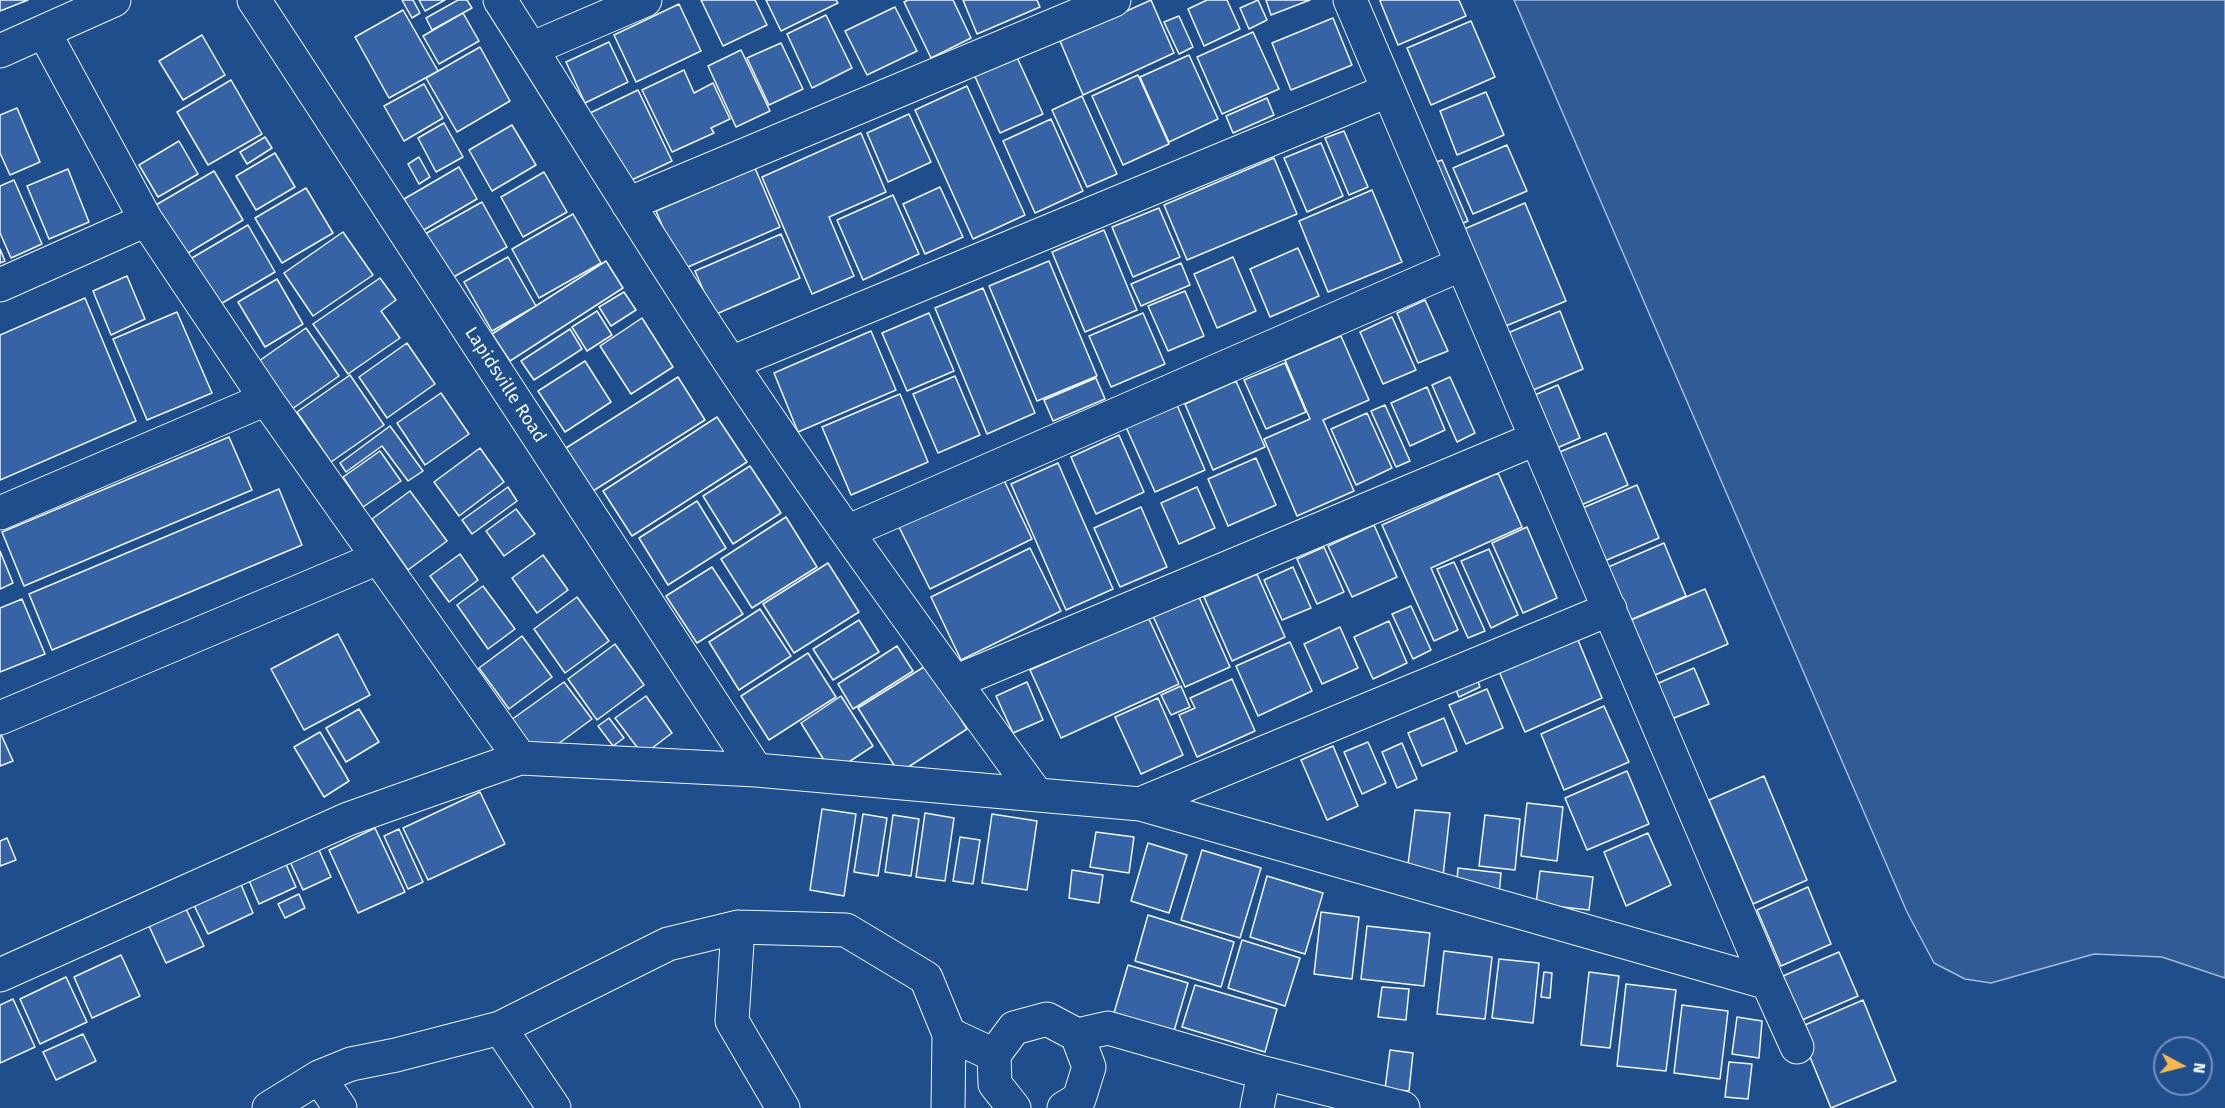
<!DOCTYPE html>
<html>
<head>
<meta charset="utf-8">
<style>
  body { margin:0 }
  #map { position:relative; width:2225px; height:1108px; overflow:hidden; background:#1f4e8c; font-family:"Fira Sans",sans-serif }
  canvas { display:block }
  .north { position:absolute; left:2153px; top:1036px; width:60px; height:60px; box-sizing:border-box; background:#1f4e8c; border:2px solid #7391ba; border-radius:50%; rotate:97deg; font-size:16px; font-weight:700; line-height:24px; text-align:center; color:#f2f6ff }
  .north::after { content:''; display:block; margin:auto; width:21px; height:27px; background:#ffb74d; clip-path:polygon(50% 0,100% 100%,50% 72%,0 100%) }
</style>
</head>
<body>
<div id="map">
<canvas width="2225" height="1108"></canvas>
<div class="north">N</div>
</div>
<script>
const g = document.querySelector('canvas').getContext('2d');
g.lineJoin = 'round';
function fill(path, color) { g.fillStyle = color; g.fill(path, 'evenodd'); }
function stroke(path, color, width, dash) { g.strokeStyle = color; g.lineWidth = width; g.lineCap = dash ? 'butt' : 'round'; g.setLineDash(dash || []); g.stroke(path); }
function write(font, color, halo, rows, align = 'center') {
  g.font = font + ' "Fira Sans",sans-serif'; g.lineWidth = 4.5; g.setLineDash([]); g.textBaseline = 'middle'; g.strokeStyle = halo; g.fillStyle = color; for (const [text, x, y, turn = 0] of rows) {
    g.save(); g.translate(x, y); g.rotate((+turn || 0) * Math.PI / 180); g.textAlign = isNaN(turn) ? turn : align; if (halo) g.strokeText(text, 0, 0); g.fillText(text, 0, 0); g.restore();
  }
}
const green = new Path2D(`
  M 1514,0 L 2225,0 L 2225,978 L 2162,957 L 2094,954 L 1991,983 L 1965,979 L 1934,963 L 1907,912 Z`);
const building = new Path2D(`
  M 0,0 L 28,0 L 0,11 Z
  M 402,0 L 413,0 L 420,13 L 412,18 Z
  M 419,0 L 445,0 L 425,11 Z
  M 458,0 L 467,0 L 472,8 L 432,30 L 426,18 Z
  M 701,0 L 755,0 L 767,25 L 723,46 Z
  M 766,0 L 836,0 L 838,3 L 781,31 Z
  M 908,0 L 953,0 L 971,38 L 931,58 L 904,2 Z
  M 963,0 L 1037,0 L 1040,7 L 977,34 Z
  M 1151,0 L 1174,53 L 1083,95 L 1060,41 Z
  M 1207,0 L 1227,0 L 1240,29 L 1204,46 L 1188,9 Z
  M 1258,0 L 1267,20 L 1249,29 L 1240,8 Z
  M 1266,0 L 1310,0 L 1271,15 Z
  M 1382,0 L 1459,0 L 1466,16 L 1398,45 L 1380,1 Z
  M 679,4 L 701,51 L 636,82 L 614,35 Z
  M 895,7 L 917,51 L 867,75 L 845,31 Z
  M 403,10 L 438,71 L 389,98 L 355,37 Z
  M 463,13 L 479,41 L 439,64 L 423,36 Z
  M 826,15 L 852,68 L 812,88 L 787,34 Z
  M 1179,16 L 1193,47 L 1179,54 L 1164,22 Z
  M 1333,18 L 1352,65 L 1291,90 L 1272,43 Z
  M 1471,21 L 1495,77 L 1431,105 L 1407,48 Z
  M 1253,32 L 1279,89 L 1222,114 L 1197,57 Z
  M 202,35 L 225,75 L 183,100 L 159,61 Z
  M 609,42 L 628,82 L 585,103 L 566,62 Z
  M 781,43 L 803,89 L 769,105 L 747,58 Z
  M 480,47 L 510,101 L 457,132 L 426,78 Z
  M 741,50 L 770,111 L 736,127 L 708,66 Z
  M 1015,53 L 1043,114 L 1000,133 L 973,72 Z
  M 1189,55 L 1218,119 L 1169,142 L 1140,77 Z
  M 684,70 L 694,93 L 713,83 L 730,119 L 711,128 L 714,133 L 672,152 L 642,90 Z
  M 1138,75 L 1169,144 L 1123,165 L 1092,96 Z
  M 231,80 L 262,134 L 208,165 L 177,112 Z
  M 424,84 L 443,118 L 404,141 L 384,106 Z
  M 967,86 L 1025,215 L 973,239 L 915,110 Z
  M 638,90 L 672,161 L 621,185 L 588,114 Z
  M 1486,92 L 1504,135 L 1457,155 L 1440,111 Z
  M 1082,96 L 1117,174 L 1087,187 L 1052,110 Z
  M 1267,98 L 1274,115 L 1233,133 L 1226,116 Z
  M 17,108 L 40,162 L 10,175 L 0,153 L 0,115 Z
  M 909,114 L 931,162 L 888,182 L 867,133 Z
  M 1051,119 L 1083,191 L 1035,213 L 1003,141 Z
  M 444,123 L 463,157 L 436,172 L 418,138 Z
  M 512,125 L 536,165 L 492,191 L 469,150 Z
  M 1344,131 L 1368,187 L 1349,195 L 1325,138 Z
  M 861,133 L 886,192 L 829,217 L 854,276 L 812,294 L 762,177 Z
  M 265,137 L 272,148 L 247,164 L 240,152 Z
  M 179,141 L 198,174 L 158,197 L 139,165 Z
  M 1321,143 L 1343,196 L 1307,212 L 1284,158 Z
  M 1507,145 L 1527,191 L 1473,214 L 1453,168 Z
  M 275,153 L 295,187 L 256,210 L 236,176 Z
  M 419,157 L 430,177 L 419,184 L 408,164 Z
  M 1274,158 L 1297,214 L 1187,260 L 1164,205 Z
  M 1442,160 L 1468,221 L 1449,229 L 1423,167 Z
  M 459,167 L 477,199 L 422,231 L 404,199 Z
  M 755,168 L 780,227 L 681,270 L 656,211 Z
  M 68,169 L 89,222 L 49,239 L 27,186 Z
  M 214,171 L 243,220 L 178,259 L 149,209 Z
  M 544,172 L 567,212 L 523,237 L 501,197 Z
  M 14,180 L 42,244 L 11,258 L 0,233 L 0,186 Z
  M 940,187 L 963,237 L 925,254 L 903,204 Z
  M 306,188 L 333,233 L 282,263 L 255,218 Z
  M 1372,190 L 1402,262 L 1328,292 L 1299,221 Z
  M 893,195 L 919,254 L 863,280 L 837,220 Z
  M 482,202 L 507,247 L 450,279 L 425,234 Z
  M 1525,203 L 1566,301 L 1496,330 L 1455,233 Z
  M 1159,208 L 1180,257 L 1133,277 L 1112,227 Z
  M 573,214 L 601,263 L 539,298 L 512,249 Z
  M 248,225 L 275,272 L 212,309 L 185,262 Z
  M 1104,230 L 1137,310 L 1085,332 L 1052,252 Z
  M 343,232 L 373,275 L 313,316 L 284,273 Z
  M 781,234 L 800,278 L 714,315 L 695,271 Z
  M 1298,248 L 1319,296 L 1270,317 L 1250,269 Z
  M 0,249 L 5,261 L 0,263 Z
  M 508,257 L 536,306 L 492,331 L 464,282 Z
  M 1233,257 L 1256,311 L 1217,328 L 1194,274 Z
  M 606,261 L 623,288 L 510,361 L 492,334 Z
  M 1049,261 L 1097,376 L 1037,401 L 989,286 Z
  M 1181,263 L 1190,285 L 1141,306 L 1131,284 Z
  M 127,276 L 145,319 L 111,335 L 93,291 Z
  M 380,278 L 396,300 L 381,311 L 400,338 L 348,374 L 313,324 Z
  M 277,279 L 303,324 L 265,347 L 238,302 Z
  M 983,288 L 1035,413 L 987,434 L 935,308 Z
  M 1185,291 L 1204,336 L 1168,351 L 1148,306 Z
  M 624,292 L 636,310 L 611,326 L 599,307 Z
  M 85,298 L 136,421 L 0,480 L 0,335 Z
  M 1425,300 L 1448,351 L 1418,363 L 1397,313 Z
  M 597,311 L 612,335 L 587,351 L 572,327 Z
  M 1560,311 L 1583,369 L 1519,396 L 1496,338 Z
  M 177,312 L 212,393 L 147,420 L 113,339 Z
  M 929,313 L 954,371 L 907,391 L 882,333 Z
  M 1143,313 L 1165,364 L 1111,387 L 1089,336 Z
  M 1392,317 L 1416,370 L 1383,384 L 1360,332 Z
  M 642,318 L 673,367 L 631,394 L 600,346 Z
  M 306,328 L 339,376 L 292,409 L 259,361 Z
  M 570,329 L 582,349 L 534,380 L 521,361 Z
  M 871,331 L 896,390 L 798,432 L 774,373 Z
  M 1341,336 L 1369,400 L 1323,420 L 1354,491 L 1297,516 L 1264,439 L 1310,419 L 1285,360 Z
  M 407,343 L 435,384 L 387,418 L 359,377 Z
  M 585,361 L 611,402 L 565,432 L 538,391 Z
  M 1285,363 L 1306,412 L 1266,429 L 1244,380 Z
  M 350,375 L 384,425 L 331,462 L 297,412 Z
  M 955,376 L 980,435 L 938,453 L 913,394 Z
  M 678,377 L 705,420 L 593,491 L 566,448 Z
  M 1450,377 L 1475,433 L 1457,442 L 1432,385 Z
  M 1096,378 L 1105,399 L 1053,421 L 1044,400 Z
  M 1236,381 L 1265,447 L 1213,470 L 1185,404 Z
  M 1558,385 L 1580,438 L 1543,454 L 1521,401 Z
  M 1427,387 L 1445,430 L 1410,446 L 1391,403 Z
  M 441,393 L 469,434 L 425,465 L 397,423 Z
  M 900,394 L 928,462 L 851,495 L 822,427 Z
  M 1177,405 L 1205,470 L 1155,492 L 1126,427 Z
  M 1385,405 L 1410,461 L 1396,467 L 1371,411 Z
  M 1367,413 L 1392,468 L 1356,485 L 1331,429 Z
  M 717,417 L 747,462 L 632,536 L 603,491 Z
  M 390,426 L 423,471 L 408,481 L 382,446 L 346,472 L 340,463 Z
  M 1606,433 L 1628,485 L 1567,511 L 1545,458 Z
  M 1119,435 L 1144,492 L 1096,514 L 1071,457 Z
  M 229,437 L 252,490 L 24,586 L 2,532 Z
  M 480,448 L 504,482 L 459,516 L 434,482 Z
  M 380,451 L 401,481 L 363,507 L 343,477 Z
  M 1256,458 L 1276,505 L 1228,526 L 1208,479 Z
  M 1058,463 L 1113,589 L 1066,610 L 1011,484 Z
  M 750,466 L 781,513 L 733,544 L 703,496 Z
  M 1498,473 L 1522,527 L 1431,568 L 1458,630 L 1434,641 L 1382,525 Z
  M 1002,476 L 1032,539 L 930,589 L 899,527 Z
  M 1637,485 L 1659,538 L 1595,565 L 1573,512 Z
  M 508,487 L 517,501 L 472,534 L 462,520 Z
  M 1197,487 L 1215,528 L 1179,544 L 1161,503 Z
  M 279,489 L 302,545 L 52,650 L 29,594 Z
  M 410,491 L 447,541 L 408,570 L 372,519 Z
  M 697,501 L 726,548 L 668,585 L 639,538 Z
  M 1141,507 L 1167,567 L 1120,587 L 1094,528 Z
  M 516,509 L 535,534 L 504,556 L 486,531 Z
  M 786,517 L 817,567 L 752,608 L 721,559 Z
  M 1374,525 L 1397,577 L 1352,597 L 1328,546 Z
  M 1527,527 L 1557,598 L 1523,613 L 1492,543 Z
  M 1664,543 L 1686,596 L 1621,624 L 1599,571 Z
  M 1324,547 L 1344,592 L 1317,604 L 1297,559 Z
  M 1030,548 L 1061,611 L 961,660 L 931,597 Z
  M 1489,549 L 1518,615 L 1491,628 L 1461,561 Z
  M 0,551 L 13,583 L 0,589 Z
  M 460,554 L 478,580 L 449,602 L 430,576 Z
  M 543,555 L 568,590 L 537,613 L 512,578 Z
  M 1454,562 L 1485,631 L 1468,638 L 1437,569 Z
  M 828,563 L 859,612 L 794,653 L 763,604 Z
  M 712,567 L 743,614 L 697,643 L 666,596 Z
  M 1293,567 L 1311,608 L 1282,620 L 1264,580 Z
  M 1257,574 L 1285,637 L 1232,661 L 1204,597 Z
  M 483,586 L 515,629 L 488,649 L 457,605 Z
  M 1705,589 L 1728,644 L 1655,675 L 1631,620 Z
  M 1198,595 L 1230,667 L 1185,687 L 1153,616 Z
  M 577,597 L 609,641 L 565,673 L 534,629 Z
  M 22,599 L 45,654 L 0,672 L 0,608 Z
  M 1411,606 L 1431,650 L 1413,659 L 1392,614 Z
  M 760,609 L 791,656 L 739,690 L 709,642 Z
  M 1148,617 L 1179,684 L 1061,738 L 1030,670 Z
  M 859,620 L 879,652 L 833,680 L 813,649 Z
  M 1389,621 L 1407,663 L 1373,679 L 1354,637 Z
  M 1340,627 L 1358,668 L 1322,684 L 1304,644 Z
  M 1573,628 L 1602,698 L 1525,732 L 1495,662 Z
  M 338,634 L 370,695 L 304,730 L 271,669 Z
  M 522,636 L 552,677 L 509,709 L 479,668 Z
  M 1290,642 L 1312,691 L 1258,716 L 1236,666 Z
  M 615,644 L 644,685 L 597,720 L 568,679 Z
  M 897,646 L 913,671 L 853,709 L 838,684 Z
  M 808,653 L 836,697 L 769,740 L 741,696 Z
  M 927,665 L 967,729 L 899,773 L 858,708 Z
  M 1694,668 L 1709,704 L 1669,720 L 1654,685 Z
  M 1475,673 L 1480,687 L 1459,697 L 1453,683 Z
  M 1232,679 L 1255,731 L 1197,757 L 1179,715 L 1195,708 L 1190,698 Z
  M 564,682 L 592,719 L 539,758 L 511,720 Z
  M 1027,682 L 1043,720 L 1013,733 L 996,696 Z
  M 1181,686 L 1190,707 L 1171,715 L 1161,695 Z
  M 1487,689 L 1503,728 L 1466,744 L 1449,705 Z
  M 646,696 L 672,733 L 643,755 L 615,718 Z
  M 841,696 L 873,746 L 832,773 L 801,723 Z
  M 1158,698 L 1183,755 L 1141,774 L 1115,717 Z
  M 1604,706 L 1629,762 L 1564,790 L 1541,734 Z
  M 359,709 L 379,742 L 346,762 L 326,728 Z
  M 609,718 L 624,738 L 613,746 L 598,726 Z
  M 1444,718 L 1457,751 L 1422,766 L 1408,733 Z
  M 0,732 L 13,761 L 0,766 Z
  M 320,732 L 349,781 L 324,797 L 294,747 Z
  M 1368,742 L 1386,783 L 1362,794 L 1344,752 Z
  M 1402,743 L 1417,779 L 1397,788 L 1382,752 Z
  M 1333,746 L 1358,806 L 1327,820 L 1301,760 Z
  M 1627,771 L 1649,824 L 1587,850 L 1565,798 Z
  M 1764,776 L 1807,880 L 1753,904 L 1709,800 Z
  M 480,792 L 505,844 L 428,880 L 403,828 Z
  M 1527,803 L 1563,807 L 1557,861 L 1521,856 Z
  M 822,809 L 856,814 L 844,896 L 810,890 Z
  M 1415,810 L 1450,813 L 1443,876 L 1407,872 Z
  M 925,813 L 954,818 L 945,881 L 916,877 Z
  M 863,814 L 887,818 L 878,876 L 854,872 Z
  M 992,814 L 1037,821 L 1027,890 L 982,883 Z
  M 893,815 L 919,819 L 911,876 L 885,872 Z
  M 1485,815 L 1520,819 L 1515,870 L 1479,866 Z
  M 375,828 L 405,892 L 358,913 L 329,850 Z
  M 399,829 L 423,882 L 408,889 L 384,836 Z
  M 1096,832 L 1134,837 L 1129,873 L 1090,867 Z
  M 1648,833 L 1671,885 L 1626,906 L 1604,852 Z
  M 960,837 L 980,840 L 973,884 L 953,881 Z
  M 7,838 L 16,860 L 0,866 L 0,841 Z
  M 315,841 L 331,877 L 303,890 L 287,855 Z
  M 1148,843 L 1187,855 L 1169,913 L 1131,901 Z
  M 1202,850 L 1261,868 L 1240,938 L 1181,920 Z
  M 281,853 L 296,887 L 259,904 L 245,871 Z
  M 1458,868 L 1501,873 L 1499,895 L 1456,891 Z
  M 1072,870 L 1103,875 L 1099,903 L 1069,898 Z
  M 1540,871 L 1593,877 L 1589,910 L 1536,904 Z
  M 237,875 L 253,913 L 208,934 L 190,897 Z
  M 1267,876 L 1323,893 L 1305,954 L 1250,937 Z
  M 1808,887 L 1831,944 L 1781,966 L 1757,910 Z
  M 299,894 L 305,908 L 285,918 L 278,904 Z
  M 186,909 L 204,946 L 166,963 L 149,926 Z
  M 1321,912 L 1359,917 L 1352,979 L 1314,974 Z
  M 1148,915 L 1234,942 L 1221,987 L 1135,961 Z
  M 1367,926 L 1430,933 L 1424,986 L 1361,979 Z
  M 1242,940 L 1300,958 L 1285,1006 L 1228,988 Z
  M 1444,951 L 1492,957 L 1485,1019 L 1437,1014 Z
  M 1839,952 L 1858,996 L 1802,1020 L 1783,976 Z
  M 121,955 L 140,996 L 92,1018 L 74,977 Z
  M 1499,959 L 1539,963 L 1533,1023 L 1492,1018 Z
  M 1128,965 L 1188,983 L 1174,1031 L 1114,1013 Z
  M 1544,972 L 1552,973 L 1550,998 L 1541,997 Z
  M 1589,972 L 1619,976 L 1610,1048 L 1581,1045 Z
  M 66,977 L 87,1022 L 40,1044 L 20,999 Z
  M 1626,984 L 1676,990 L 1666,1071 L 1617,1066 Z
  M 1195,985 L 1277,1009 L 1265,1052 L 1182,1027 Z
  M 1382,987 L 1409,989 L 1406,1020 L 1378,1017 Z
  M 13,999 L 35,1047 L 0,1063 L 0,1005 Z
  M 1863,1000 L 1896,1081 L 1831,1108 L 1798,1028 Z
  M 1682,1005 L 1728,1011 L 1720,1079 L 1674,1073 Z
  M 1737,1017 L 1762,1021 L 1759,1058 L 1732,1054 Z
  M 83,1034 L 96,1061 L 56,1080 L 43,1052 Z
  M 1390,1050 L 1413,1053 L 1409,1091 L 1385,1089 Z
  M 1729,1062 L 1752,1064 L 1748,1099 L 1725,1097 Z`);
const street = new Path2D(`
  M 254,0 L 756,770
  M 500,0 C 577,121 651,243 730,362 C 828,509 933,652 1037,795
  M 1350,0 L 1768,983 L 1797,1047
  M 44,32 L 146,220 L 266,399 L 520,758
  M 531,49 L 645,0
  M 0,51 L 114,0
  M 628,204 L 1114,0
  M 0,285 L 146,220
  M 731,363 L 1387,91
  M 0,513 L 266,399
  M 847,532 L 1462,264
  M 955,682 L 1535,439
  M 0,718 L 378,558
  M 1140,804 L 1610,609
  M 738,927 L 732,1021 L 783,1108
  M 0,975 L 348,819 L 520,758 L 756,770 L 1140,804 L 1768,983
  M 500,1028 L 554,1108
  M 1077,1035 L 1108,1028 L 1264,1073 L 1403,1108
  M 319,1077 L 340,1108
  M 269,1108 L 319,1077 L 351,1064 L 396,1055 L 500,1028 L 668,944 L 738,927 L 846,930 L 926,978 L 949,1034 L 994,1055
  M 948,1108 L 949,1034
  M 1014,1108 L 995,1084 L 994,1055 L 1014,1028 L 1047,1019 L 1077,1035 L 1089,1067 L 1079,1099 L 1064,1108
  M 1257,1108 L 1264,1073`);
const streetNames = [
  ["Lapidsville Road",505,385,57]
];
fill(green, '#305b95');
stroke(green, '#a8bbd7', 1.5);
fill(building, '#3563a3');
stroke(building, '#f2f6ff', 1.5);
stroke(street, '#f2f6ff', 35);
stroke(street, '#1f4e8c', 33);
write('18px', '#f2f6ff', '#1f4e8c', streetNames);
</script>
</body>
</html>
